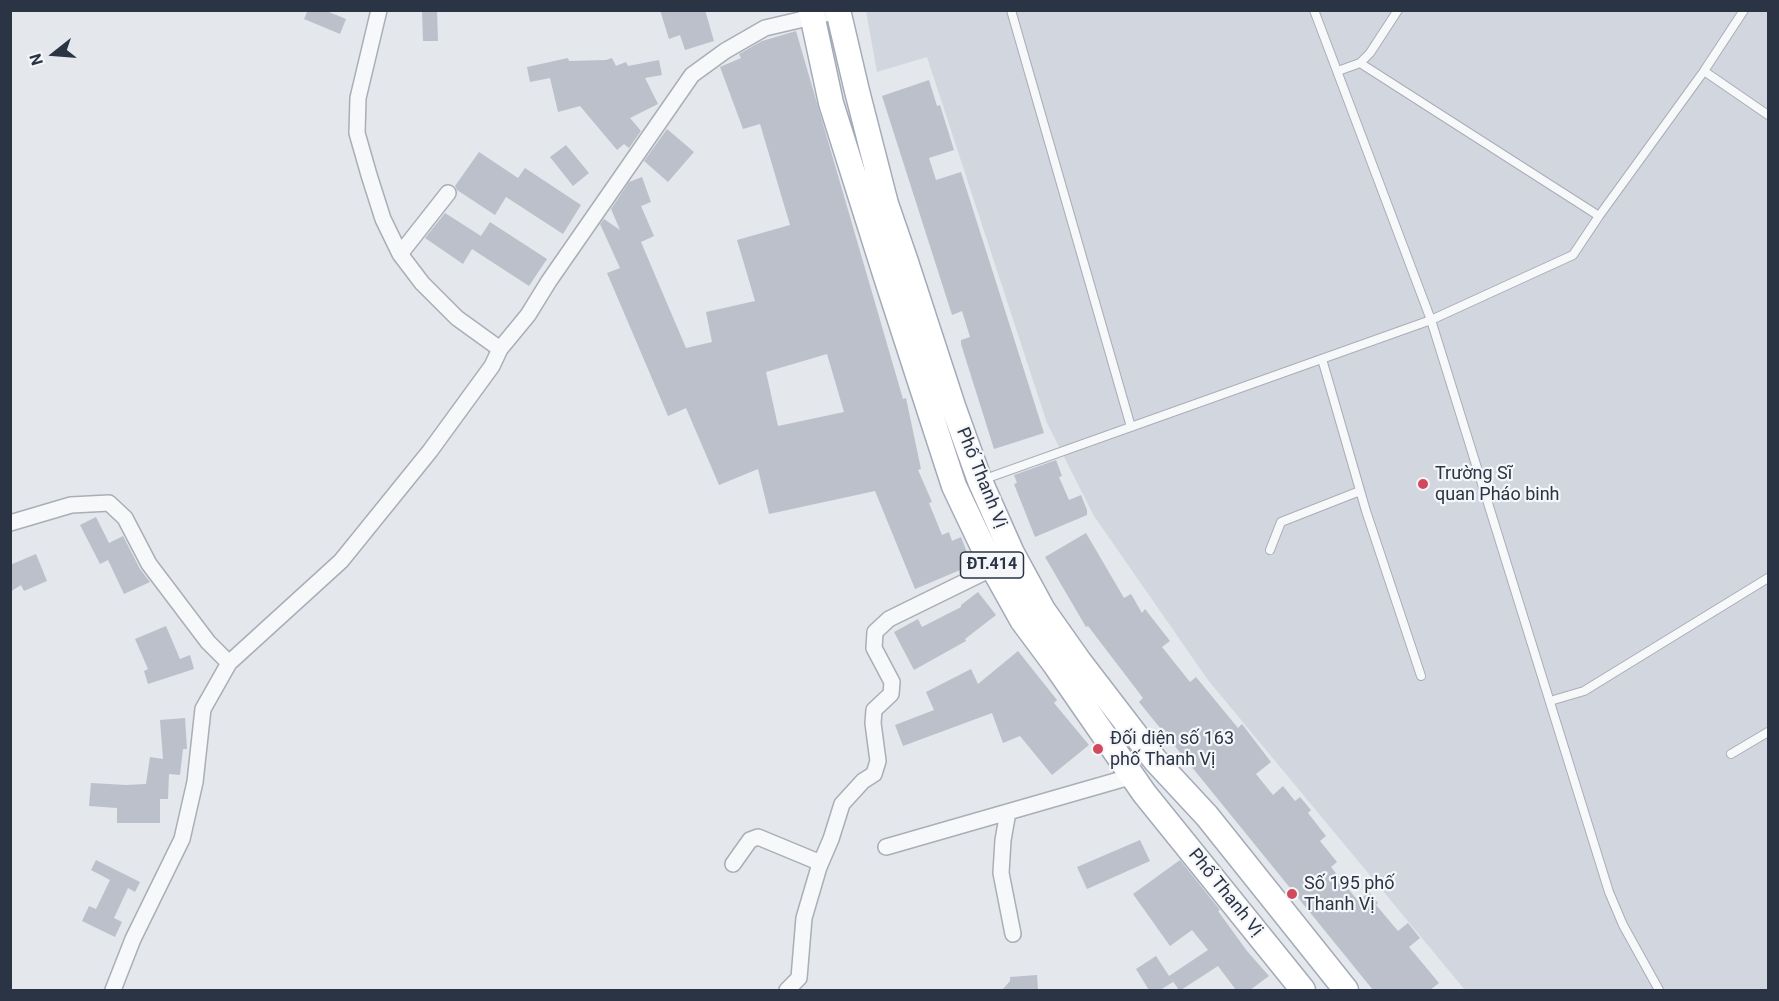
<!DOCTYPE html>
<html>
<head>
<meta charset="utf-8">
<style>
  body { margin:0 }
  #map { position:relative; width:1779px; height:1001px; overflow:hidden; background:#e4e7ec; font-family:Roboto,sans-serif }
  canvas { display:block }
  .frame { position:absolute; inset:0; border:12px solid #2b3445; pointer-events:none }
  .north { position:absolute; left:24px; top:24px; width:60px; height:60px; -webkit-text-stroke:4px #f4f6f9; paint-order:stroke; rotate:253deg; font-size:16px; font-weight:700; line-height:24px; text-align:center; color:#2b3445 }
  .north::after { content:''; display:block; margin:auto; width:21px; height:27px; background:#2b3445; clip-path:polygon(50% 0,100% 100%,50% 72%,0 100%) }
</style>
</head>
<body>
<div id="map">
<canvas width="1779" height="1001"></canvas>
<div class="frame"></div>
<div class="north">N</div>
</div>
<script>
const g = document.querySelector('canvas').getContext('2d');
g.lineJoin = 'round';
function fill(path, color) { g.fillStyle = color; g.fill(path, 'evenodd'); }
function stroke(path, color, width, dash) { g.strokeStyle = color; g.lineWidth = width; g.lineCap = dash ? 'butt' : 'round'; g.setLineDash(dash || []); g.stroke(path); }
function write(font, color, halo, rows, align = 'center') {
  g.font = font + ' Roboto,sans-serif'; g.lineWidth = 4.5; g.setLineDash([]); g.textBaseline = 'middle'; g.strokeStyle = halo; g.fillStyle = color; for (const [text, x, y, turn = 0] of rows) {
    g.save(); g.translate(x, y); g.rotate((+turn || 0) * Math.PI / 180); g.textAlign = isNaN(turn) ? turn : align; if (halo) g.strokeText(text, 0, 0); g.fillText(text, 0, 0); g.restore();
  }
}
const built = new Path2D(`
  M 866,11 L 1768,11 L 1768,990 L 1465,990 L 1208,680 L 1094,516 L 1047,423 L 927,57 L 877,72 Z`);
const building = new Path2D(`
  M 308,10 L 324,10 L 346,19 L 340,34 L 304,19 Z
  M 422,10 L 437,10 L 438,41 L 423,41 Z
  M 660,10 L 705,10 L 714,41 L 685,50 L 680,35 L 669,39 Z
  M 796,31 L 903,399 L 906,398 L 921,469 L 918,470 L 932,502 L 929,503 L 942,535 L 949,532 L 952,541 L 961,537 L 972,565 L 915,589 L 875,491 L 769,514 L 758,469 L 719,485 L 686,408 L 668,416 L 607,273 L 620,268 L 600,224 L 604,219 L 620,230 L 611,209 L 629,182 L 642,177 L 651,202 L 641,206 L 654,236 L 641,242 L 686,348 L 712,342 L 706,312 L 755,301 L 737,240 L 790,225 L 760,124 L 743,129 L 720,67 L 741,58 L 739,54 L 762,41 ZM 827,354 L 844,412 L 778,426 L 766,372 Z
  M 568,58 L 569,61 L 606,60 L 612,58 L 616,66 L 626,62 L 628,66 L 659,60 L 662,75 L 645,78 L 658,104 L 630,118 L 641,131 L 629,148 L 624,144 L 617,150 L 580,106 L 558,112 L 550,78 L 530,82 L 527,67 Z
  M 929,80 L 937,106 L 940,105 L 954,150 L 929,158 L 936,180 L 961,172 L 1044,433 L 994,449 L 961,344 L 961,340 L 970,337 L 962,311 L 952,315 L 882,96 Z
  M 667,129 L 694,152 L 668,182 L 644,161 Z
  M 566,145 L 589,173 L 573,186 L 550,157 Z
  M 479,152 L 518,178 L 525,168 L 581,205 L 563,234 L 506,197 L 495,215 L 457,190 L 455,186 Z
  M 445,213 L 481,236 L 490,222 L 547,259 L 529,286 L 472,249 L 463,264 L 425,238 Z
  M 1056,460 L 1062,476 L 1059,477 L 1069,500 L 1081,495 L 1087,510 L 1087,515 L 1035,537 L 1014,484 L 1017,483 L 1014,475 Z
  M 96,517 L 109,543 L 123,536 L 140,569 L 150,582 L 124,594 L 108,560 L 100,564 L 80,525 Z
  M 1086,533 L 1124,598 L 1131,594 L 1142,613 L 1145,609 L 1170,641 L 1162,647 L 1190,682 L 1196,677 L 1238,728 L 1242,724 L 1271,762 L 1256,774 L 1273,795 L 1283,786 L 1295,801 L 1300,797 L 1311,810 L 1308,813 L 1326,836 L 1320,841 L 1337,862 L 1331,867 L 1358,901 L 1369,892 L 1378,903 L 1376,905 L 1398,931 L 1408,923 L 1420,938 L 1409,947 L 1439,983 L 1430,990 L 1373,990 L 1139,702 L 1143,698 L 1088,626 L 1086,627 L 1045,557 Z
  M 36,554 L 47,581 L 24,591 L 21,585 L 10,592 L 10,565 Z
  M 978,592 L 996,615 L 965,639 L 966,641 L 914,670 L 894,632 L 918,619 L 922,627 L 961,607 L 961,605 Z
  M 166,626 L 180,659 L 190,655 L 194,669 L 148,684 L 144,671 L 148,669 L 135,639 Z
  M 1018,651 L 1057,700 L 1054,703 L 1089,745 L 1052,775 L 1020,736 L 1003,743 L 992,713 L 903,746 L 895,725 L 934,710 L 926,692 L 971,669 L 978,684 Z
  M 185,718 L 187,749 L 183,749 L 180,775 L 169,774 L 168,799 L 160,799 L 160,823 L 117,823 L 117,808 L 89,806 L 91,783 L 126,785 L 146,784 L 150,757 L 163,759 L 160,720 Z
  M 1140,840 L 1150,861 L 1087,889 L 1077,867 Z
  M 96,860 L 140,882 L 135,892 L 128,888 L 114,918 L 122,922 L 115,937 L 82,921 L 89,906 L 96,909 L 110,880 L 91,870 Z
  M 1180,860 L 1220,910 L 1218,911 L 1247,951 L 1269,976 L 1250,990 L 1236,990 L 1218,966 L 1181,990 L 1179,990 L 1169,976 L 1208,950 L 1192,930 L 1170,946 L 1133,894 Z
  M 1156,956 L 1173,982 L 1160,990 L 1149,990 L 1136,969 Z
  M 1037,975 L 1038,990 L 1002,990 L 1010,981 L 1010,977 Z`);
const service = new Path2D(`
  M 1011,10 L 1131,427
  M 1314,10 L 1431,320 L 1609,892 L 1623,925 L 1659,990
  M 1360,63 L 1599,216
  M 1338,71 L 1360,63 L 1370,53 L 1398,10
  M 1704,71 L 1768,115
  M 1322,359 L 1366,511 L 1421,676
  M 982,480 L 1431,320 L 1573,255 L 1599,216 L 1704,71 L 1744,10
  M 1270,550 L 1281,522 L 1360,491
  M 1550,701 L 1584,691 L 1768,578
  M 1731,754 L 1768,732`);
const minor = new Path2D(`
  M 379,10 L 358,98 L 357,133 L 369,175 L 383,219 L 400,254 L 422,283 L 457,318 L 500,349
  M 400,254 L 448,193
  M 10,523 L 71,505 L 109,503 L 125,518 L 149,564 L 208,642 L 229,663
  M 1008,812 L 1003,840 L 1001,873 L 1013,934
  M 886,847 L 1133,776
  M 733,864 L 750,840 L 758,837 L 816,861 L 819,867 L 804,918 L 799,978 L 787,990
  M 819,867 L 831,839 L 842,804 L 863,781 L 874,774 L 878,761 L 873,723 L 874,710 L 891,694 L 892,682 L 874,648 L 875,632 L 889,619 L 993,568
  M 113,990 L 133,939 L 182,839 L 195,782 L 203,709 L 229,663 L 341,561 L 430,451 L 492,366 L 500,349 L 528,315 L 549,281 L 692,75 L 725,51 L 765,28 L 838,11`);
const primary = new Path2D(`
  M 811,10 L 831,103 L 885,274 L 954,486 L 993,568 L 1022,620 L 1054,663 L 1144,793 L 1303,990
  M 838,10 L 857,91 L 886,204 L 905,259 L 953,406 L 980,481 L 1012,553 L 1043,610 L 1079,661 L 1155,760 L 1207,816 L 1346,990`);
const markers = [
  [1423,484,6,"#d1495b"],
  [1098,749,6,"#d1495b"],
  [1292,894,6,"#d1495b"]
];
const shields = [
  [992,565,63]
];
const shieldNames = [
  ["ĐT.414",992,565]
];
const poiNames = [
  ["Trường Sĩ",1435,474],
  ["quan Pháo binh",1435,495],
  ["Đối diện số 163",1110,739],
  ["phố Thanh Vị",1110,760],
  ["Số 195 phố",1304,884],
  ["Thanh Vị",1304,905]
];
const streetNames = [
  ["Phố Thanh Vị",981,478,68],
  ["Phố Thanh Vị",1225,893,51]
];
fill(built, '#d2d6de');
fill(building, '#bbc0ca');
stroke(service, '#a9aeb7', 10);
stroke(minor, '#a9aeb7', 18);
stroke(primary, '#a3abb8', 27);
stroke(service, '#f7f8fa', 8);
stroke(minor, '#f7f8fa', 15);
stroke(primary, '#fff', 24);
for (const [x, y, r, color] of markers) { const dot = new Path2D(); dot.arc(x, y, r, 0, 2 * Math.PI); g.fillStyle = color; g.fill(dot); stroke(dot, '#f4f6f9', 2); }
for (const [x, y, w] of shields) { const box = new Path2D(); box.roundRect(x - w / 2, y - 13, w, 26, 4.5); g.fillStyle = '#f4f6f9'; g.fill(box); stroke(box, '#2b3445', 1.5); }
write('bold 16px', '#2b3445', null, shieldNames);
write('18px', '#2b3445', '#f4f6f9', poiNames, 'left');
write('18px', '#2b3445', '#f4f6f9', streetNames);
</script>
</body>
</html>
